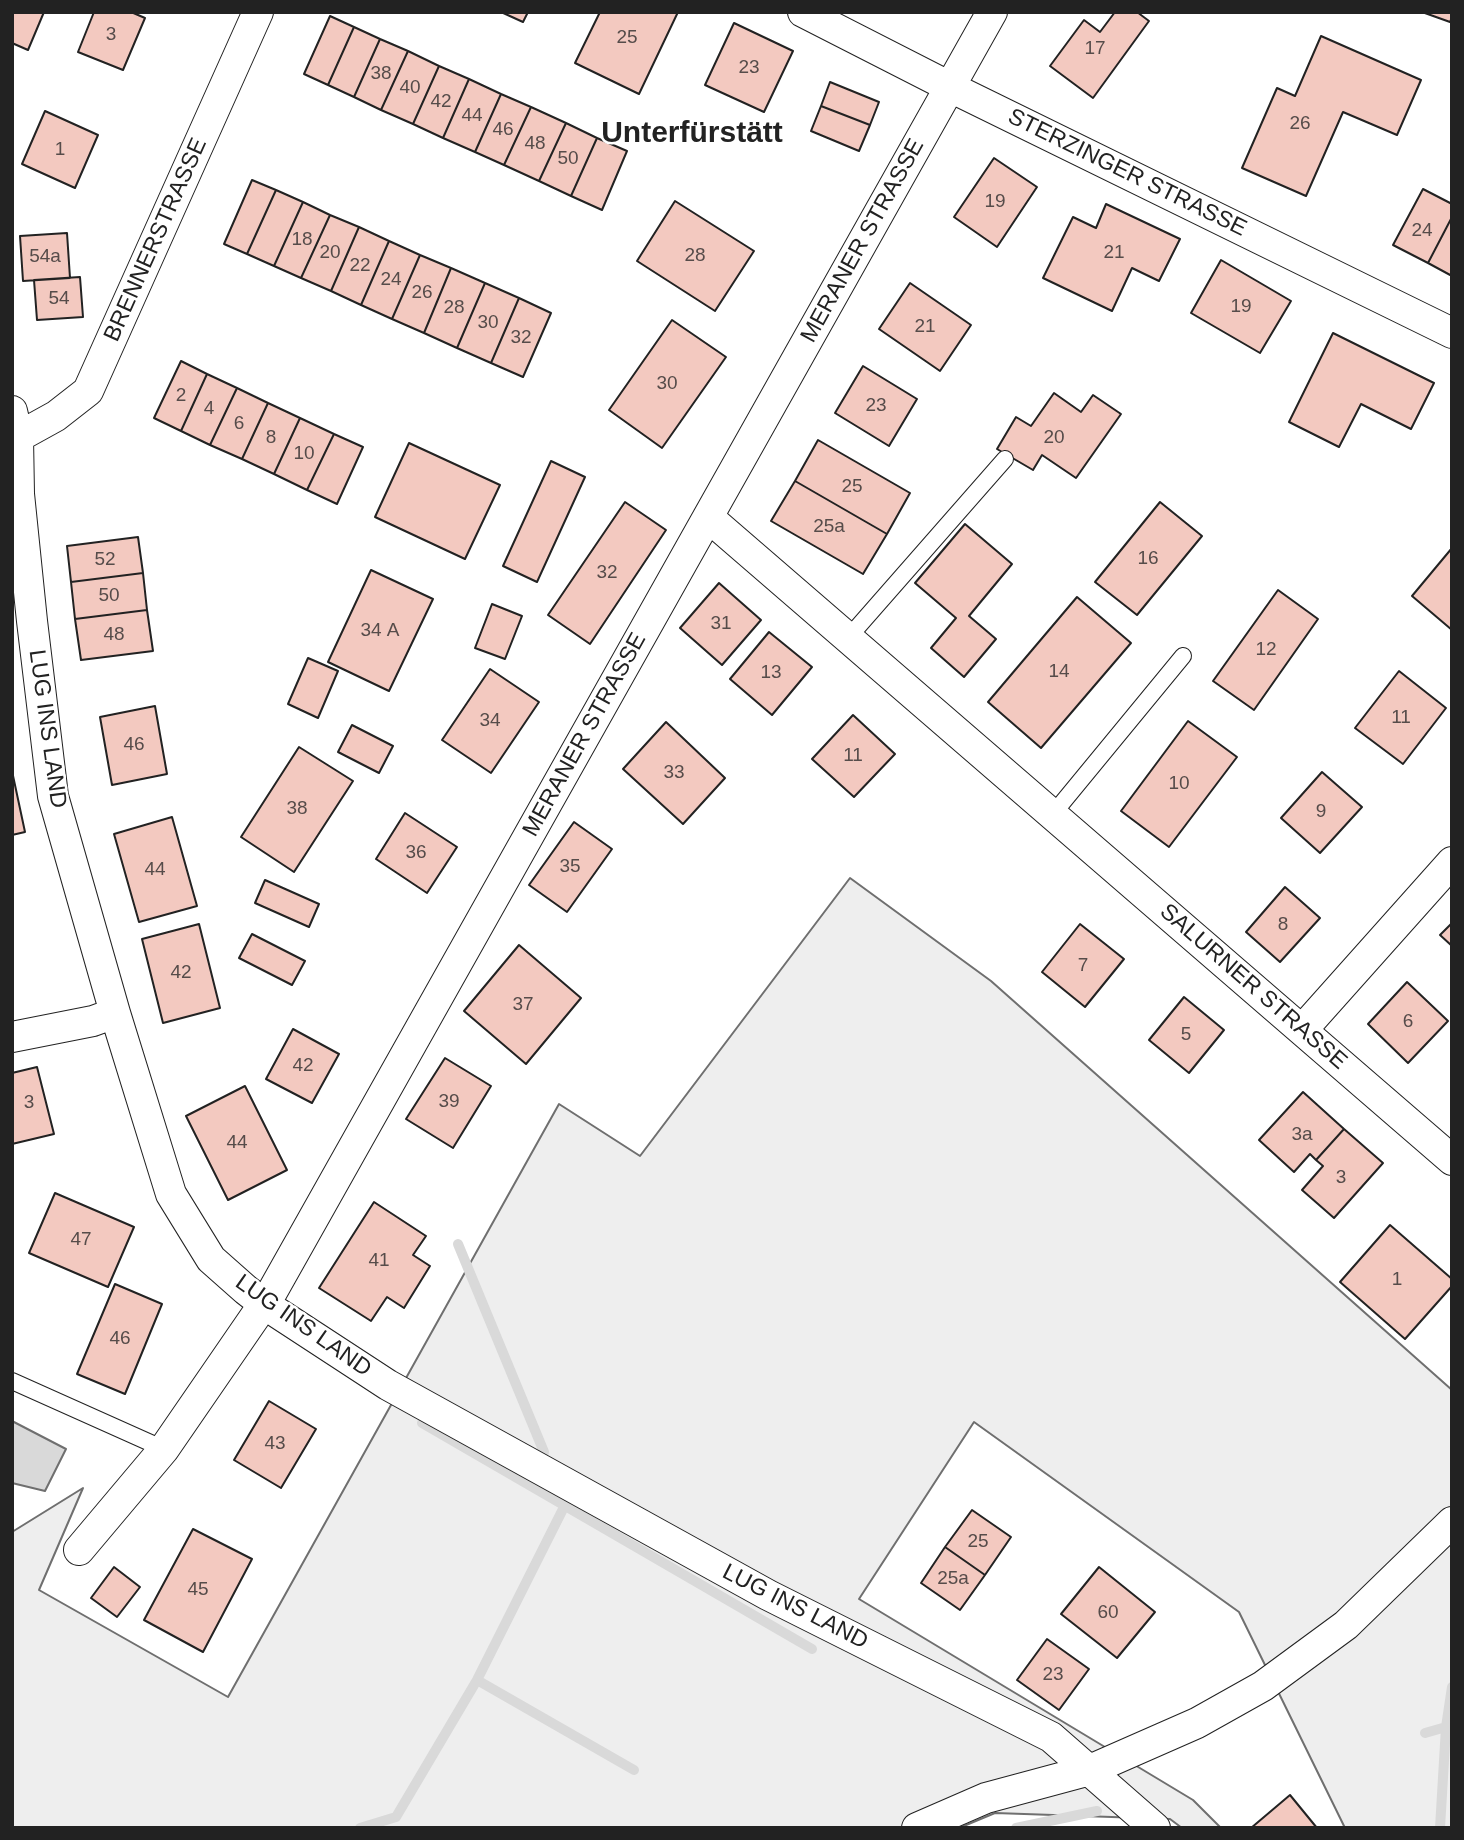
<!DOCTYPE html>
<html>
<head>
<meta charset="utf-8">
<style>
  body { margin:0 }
  #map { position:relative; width:1464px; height:1840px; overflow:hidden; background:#fff; font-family:Arial,sans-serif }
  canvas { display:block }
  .frame { position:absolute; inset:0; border:14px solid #222; pointer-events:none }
</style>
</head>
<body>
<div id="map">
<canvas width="1464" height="1840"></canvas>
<div class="frame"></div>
</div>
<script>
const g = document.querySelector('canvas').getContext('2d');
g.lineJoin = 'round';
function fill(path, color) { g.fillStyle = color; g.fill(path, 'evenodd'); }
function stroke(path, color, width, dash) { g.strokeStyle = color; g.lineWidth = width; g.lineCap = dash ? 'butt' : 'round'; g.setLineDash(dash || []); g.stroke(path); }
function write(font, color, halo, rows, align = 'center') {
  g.font = font + ' Arial,sans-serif'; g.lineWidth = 5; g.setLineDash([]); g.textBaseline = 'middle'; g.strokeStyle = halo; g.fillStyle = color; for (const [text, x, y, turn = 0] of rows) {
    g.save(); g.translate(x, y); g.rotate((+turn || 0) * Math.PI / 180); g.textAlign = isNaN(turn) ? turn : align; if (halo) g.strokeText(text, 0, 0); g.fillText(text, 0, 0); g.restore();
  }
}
const green = new Path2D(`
  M 850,878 L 991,981 L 1452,1390 L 1452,1828 L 1345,1828 L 1239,1612 L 974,1422 L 859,1599 L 1193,1800 L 1221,1828 L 1182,1828 L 1170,1819 L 995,1813 L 959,1828 L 12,1828 L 12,1532 L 83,1488 L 39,1590 L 228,1697 L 559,1104 L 640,1156 Z`);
const water = new Path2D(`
  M 12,1421 L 66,1449 L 45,1491 L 12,1483 Z`);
const stream = new Path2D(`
  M 458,1244 L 544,1452
  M 422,1423 L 812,1649
  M 477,1680 L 634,1770
  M 1425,1733 L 1446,1727
  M 360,1828 L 396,1817 L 477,1680 L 564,1507
  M 1016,1828 L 1097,1811
  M 1440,1828 L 1446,1727 L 1452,1687`);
const building = new Path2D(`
  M 12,12 L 44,12 L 28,50 L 12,43 Z
  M 94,12 L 131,12 L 145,18 L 123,70 L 78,52 Z
  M 501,12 L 528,12 L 523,22 Z
  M 600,12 L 678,12 L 639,94 L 575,63 Z
  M 1115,12 L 1137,12 L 1149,21 L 1093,98 L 1050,66 L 1084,20 L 1100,32 Z
  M 1422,12 L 1452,12 L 1452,17 L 1450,22 Z
  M 330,16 L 354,27 L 328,85 L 304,74 Z
  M 734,23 L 793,51 L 764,112 L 705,85 Z
  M 354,27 L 380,39 L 354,97 L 328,85 Z
  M 1321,36 L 1421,80 L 1397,135 L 1343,112 L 1306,196 L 1242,168 L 1277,88 L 1295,96 Z
  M 380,39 L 408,51 L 381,110 L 354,97 Z
  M 408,51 L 439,66 L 413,124 L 381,110 Z
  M 439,66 L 469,79 L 443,138 L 413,124 Z
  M 469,79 L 501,94 L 475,152 L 443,138 Z
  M 830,82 L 879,102 L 870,125 L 821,106 Z
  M 501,94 L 531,107 L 504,165 L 475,152 Z
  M 821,106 L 870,125 L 859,151 L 811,131 Z
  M 531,107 L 566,123 L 539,181 L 504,165 Z
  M 45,111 L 98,135 L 75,188 L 22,164 Z
  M 566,123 L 597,138 L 571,196 L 539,181 Z
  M 597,138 L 627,151 L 602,210 L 571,196 Z
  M 994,158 L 1037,187 L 997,247 L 954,217 Z
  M 252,180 L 276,190 L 247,254 L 224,244 Z
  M 1423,189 L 1452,204 L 1452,217 L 1428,263 L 1393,245 Z
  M 276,190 L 303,202 L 274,266 L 247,254 Z
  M 675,201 L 754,251 L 715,311 L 637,261 Z
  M 303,202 L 330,215 L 301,278 L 274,266 Z
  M 1106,204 L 1180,239 L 1159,281 L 1132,268 L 1112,311 L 1043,278 L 1073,217 L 1096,228 Z
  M 330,215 L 359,227 L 331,291 L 301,278 Z
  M 1452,217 L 1452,276 L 1428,263 Z
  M 359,227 L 389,241 L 361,305 L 331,291 Z
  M 67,233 L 70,278 L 23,281 L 20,236 Z
  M 389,241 L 420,255 L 392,319 L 361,305 Z
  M 420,255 L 451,268 L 424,333 L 392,319 Z
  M 1221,260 L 1291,301 L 1260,353 L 1191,313 Z
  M 451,268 L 485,283 L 457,348 L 424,333 Z
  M 80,277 L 83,317 L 37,320 L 34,280 Z
  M 485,283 L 519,298 L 491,363 L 457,348 Z
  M 910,283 L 971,325 L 940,371 L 879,329 Z
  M 519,298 L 551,313 L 523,377 L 491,363 Z
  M 672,320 L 726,357 L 662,448 L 609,410 Z
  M 1333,333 L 1434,383 L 1411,429 L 1361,404 L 1339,447 L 1289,422 Z
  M 181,361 L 207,374 L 181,431 L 154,418 Z
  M 863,366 L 917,399 L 889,446 L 835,413 Z
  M 207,374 L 237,388 L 210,445 L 181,431 Z
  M 237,388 L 268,403 L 242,459 L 210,445 Z
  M 1054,393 L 1081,412 L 1093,395 L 1121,414 L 1076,478 L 1042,455 L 1033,470 L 997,449 L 1016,417 L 1031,426 Z
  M 268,403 L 300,418 L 274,474 L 242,459 Z
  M 300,418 L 334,434 L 307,490 L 274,474 Z
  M 334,434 L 363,447 L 337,504 L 307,490 Z
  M 818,440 L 910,493 L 887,534 L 795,481 Z
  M 409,443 L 500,485 L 465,559 L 375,517 Z
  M 551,461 L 585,477 L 537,582 L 503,566 Z
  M 795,481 L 887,534 L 863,574 L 771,521 Z
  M 625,502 L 666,530 L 590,644 L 548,615 Z
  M 1160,502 L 1202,536 L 1137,615 L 1095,582 Z
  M 965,524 L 1012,564 L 969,616 L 996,639 L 964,677 L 931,648 L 956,618 L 915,583 Z
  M 138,537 L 143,573 L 71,582 L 67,546 Z
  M 1452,548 L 1452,630 L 1412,596 Z
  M 371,570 L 433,599 L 389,691 L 328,662 Z
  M 143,573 L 147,610 L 75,619 L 71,582 Z
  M 719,583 L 761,620 L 722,665 L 680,628 Z
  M 1278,590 L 1318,619 L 1254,710 L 1213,681 Z
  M 1077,597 L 1131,643 L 1041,748 L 988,702 Z
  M 492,604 L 522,616 L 505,659 L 475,648 Z
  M 147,610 L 153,651 L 81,660 L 75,619 Z
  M 769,632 L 812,667 L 772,715 L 730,679 Z
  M 308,658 L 338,671 L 318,718 L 288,704 Z
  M 490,669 L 539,702 L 491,773 L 442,740 Z
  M 1399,671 L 1446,708 L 1403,764 L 1355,728 Z
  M 155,706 L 167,774 L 112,785 L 100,717 Z
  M 853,715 L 895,754 L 854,797 L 812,759 Z
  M 1188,721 L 1237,757 L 1169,847 L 1121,811 Z
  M 666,722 L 725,778 L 683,824 L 623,769 Z
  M 352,725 L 393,746 L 379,773 L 338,752 Z
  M 299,747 L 353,781 L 294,872 L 241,837 Z
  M 12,771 L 25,832 L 12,835 Z
  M 1322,772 L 1362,807 L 1320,853 L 1281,818 Z
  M 405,813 L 457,847 L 427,893 L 376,859 Z
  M 172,817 L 197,906 L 139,922 L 114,834 Z
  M 574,822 L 612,849 L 567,912 L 529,885 Z
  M 265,880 L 319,904 L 309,927 L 255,903 Z
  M 1285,887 L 1320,918 L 1280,962 L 1246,932 Z
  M 1452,923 L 1452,946 L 1440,935 Z
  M 199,924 L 220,1008 L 163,1023 L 142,939 Z
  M 1080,924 L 1124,959 L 1085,1007 L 1042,972 Z
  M 252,934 L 305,961 L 292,985 L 239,958 Z
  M 519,945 L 581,998 L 526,1064 L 464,1011 Z
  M 1407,982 L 1448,1021 L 1408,1063 L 1368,1024 Z
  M 1184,997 L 1224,1030 L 1189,1073 L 1149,1040 Z
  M 293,1029 L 339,1054 L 312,1103 L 266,1079 Z
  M 445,1058 L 491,1086 L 453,1148 L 406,1119 Z
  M 37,1067 L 54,1134 L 12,1144 L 12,1073 Z
  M 245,1086 L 287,1170 L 228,1200 L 186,1116 Z
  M 1303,1092 L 1344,1129 L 1316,1160 L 1310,1154 L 1294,1172 L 1259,1140 Z
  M 1344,1129 L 1383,1163 L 1334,1218 L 1302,1190 L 1323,1166 L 1316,1160 Z
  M 55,1193 L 134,1227 L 108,1287 L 29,1253 Z
  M 374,1202 L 426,1236 L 413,1255 L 430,1266 L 404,1308 L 387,1297 L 371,1321 L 319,1288 Z
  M 1390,1225 L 1452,1279 L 1452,1286 L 1405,1339 L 1340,1282 Z
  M 115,1284 L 162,1304 L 125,1394 L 77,1374 Z
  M 269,1401 L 316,1429 L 281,1488 L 234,1460 Z
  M 972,1510 L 1011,1537 L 985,1575 L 945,1547 Z
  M 193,1529 L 252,1559 L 203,1652 L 144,1620 Z
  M 945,1547 L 985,1575 L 960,1610 L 921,1583 Z
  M 114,1567 L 140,1587 L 117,1617 L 91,1598 Z
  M 1099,1567 L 1155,1612 L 1117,1658 L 1061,1614 Z
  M 1047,1639 L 1089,1669 L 1059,1710 L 1017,1680 Z
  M 1290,1795 L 1317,1828 L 1251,1828 Z`);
const service = new Path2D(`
  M 848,638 L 1005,459
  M 1053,814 L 1183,656
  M 12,1381 L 164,1449`);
const minor = new Path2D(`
  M 803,12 L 950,87 L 1452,333
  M 12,411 L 18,437 L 19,494 L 32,621 L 53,796 L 115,1013 L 171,1194 L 211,1259 L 246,1290 L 264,1304 L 388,1385 L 768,1595 L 1051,1737 L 1155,1828
  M 12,443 L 18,437 L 56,416 L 88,391 L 258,12
  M 708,517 L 1452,1160
  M 1303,1029 L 1452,862
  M 12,1037 L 93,1021 L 115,1013
  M 79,1550 L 164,1449 L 272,1292 L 992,12
  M 917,1828 L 986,1798 L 1090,1770 L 1197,1723 L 1263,1686 L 1346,1625 L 1452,1522`);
const numberNames = [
  ["3",111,35],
  ["25",627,38],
  ["17",1095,49],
  ["23",749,68],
  ["38",381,74],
  ["40",410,88],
  ["42",441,102],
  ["44",472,116],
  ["26",1300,124],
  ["46",503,130],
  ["48",535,144],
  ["1",60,150],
  ["50",568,159],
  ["19",995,202],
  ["24",1422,231],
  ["18",302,240],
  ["20",330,253],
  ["21",1114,253],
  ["28",695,256],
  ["54a",45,257],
  ["22",360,266],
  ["24",391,280],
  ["26",422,293],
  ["54",59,299],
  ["19",1241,307],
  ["28",454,308],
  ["30",488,323],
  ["21",925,327],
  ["32",521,338],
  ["30",667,384],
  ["2",181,396],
  ["23",876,406],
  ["4",209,409],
  ["6",239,424],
  ["8",271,438],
  ["20",1054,438],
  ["10",304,454],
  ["25",852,487],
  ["25a",829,527],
  ["16",1148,559],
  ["52",105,560],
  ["32",607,573],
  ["50",109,596],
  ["31",721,624],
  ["34 A",380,631],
  ["48",114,635],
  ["12",1266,650],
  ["14",1059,672],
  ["13",771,673],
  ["11",1401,718],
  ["34",490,721],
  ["46",134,745],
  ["11",853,756],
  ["33",674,773],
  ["10",1179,784],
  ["38",297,809],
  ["9",1321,812],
  ["36",416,853],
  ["35",570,867],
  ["44",155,870],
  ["8",1283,925],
  ["7",1083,966],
  ["42",181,973],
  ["37",523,1005],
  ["6",1408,1022],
  ["5",1186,1035],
  ["42",303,1066],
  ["39",449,1102],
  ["3",29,1103],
  ["3a",1302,1135],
  ["44",237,1143],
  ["3",1341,1178],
  ["47",81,1240],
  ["41",379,1261],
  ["1",1397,1280],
  ["46",120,1339],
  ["43",275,1444],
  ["25",978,1542],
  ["25a",953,1579],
  ["45",198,1590],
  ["60",1108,1613],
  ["23",1053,1675]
];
const streetNames = [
  ["STERZINGER STRASSE",1127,173,26],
  ["BRENNERSTRASSE",156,240,-66],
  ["MERANER STRASSE",863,241,-61],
  ["LUG INS LAND",47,729,82],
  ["MERANER STRASSE",585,735,-61],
  ["SALURNER STRASSE",1253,987,41],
  ["LUG INS LAND",303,1326,35],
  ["LUG INS LAND",795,1607,27]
];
const districtNames = [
  ["Unterfürstätt",692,134]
];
fill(green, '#eee');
stroke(green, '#6f6f6f', 2);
fill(water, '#d9d9d9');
stroke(water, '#6f6f6f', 2);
stroke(stream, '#d9d9d9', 10);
fill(building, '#f3c9c0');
stroke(building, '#222', 2);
stroke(service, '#222', 18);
stroke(minor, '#222', 32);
stroke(service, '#fff', 16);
stroke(minor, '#fff', 30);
write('19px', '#564c4a', null, numberNames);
write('23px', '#222', '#fff', streetNames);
write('bold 30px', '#222', '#fff', districtNames);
</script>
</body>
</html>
